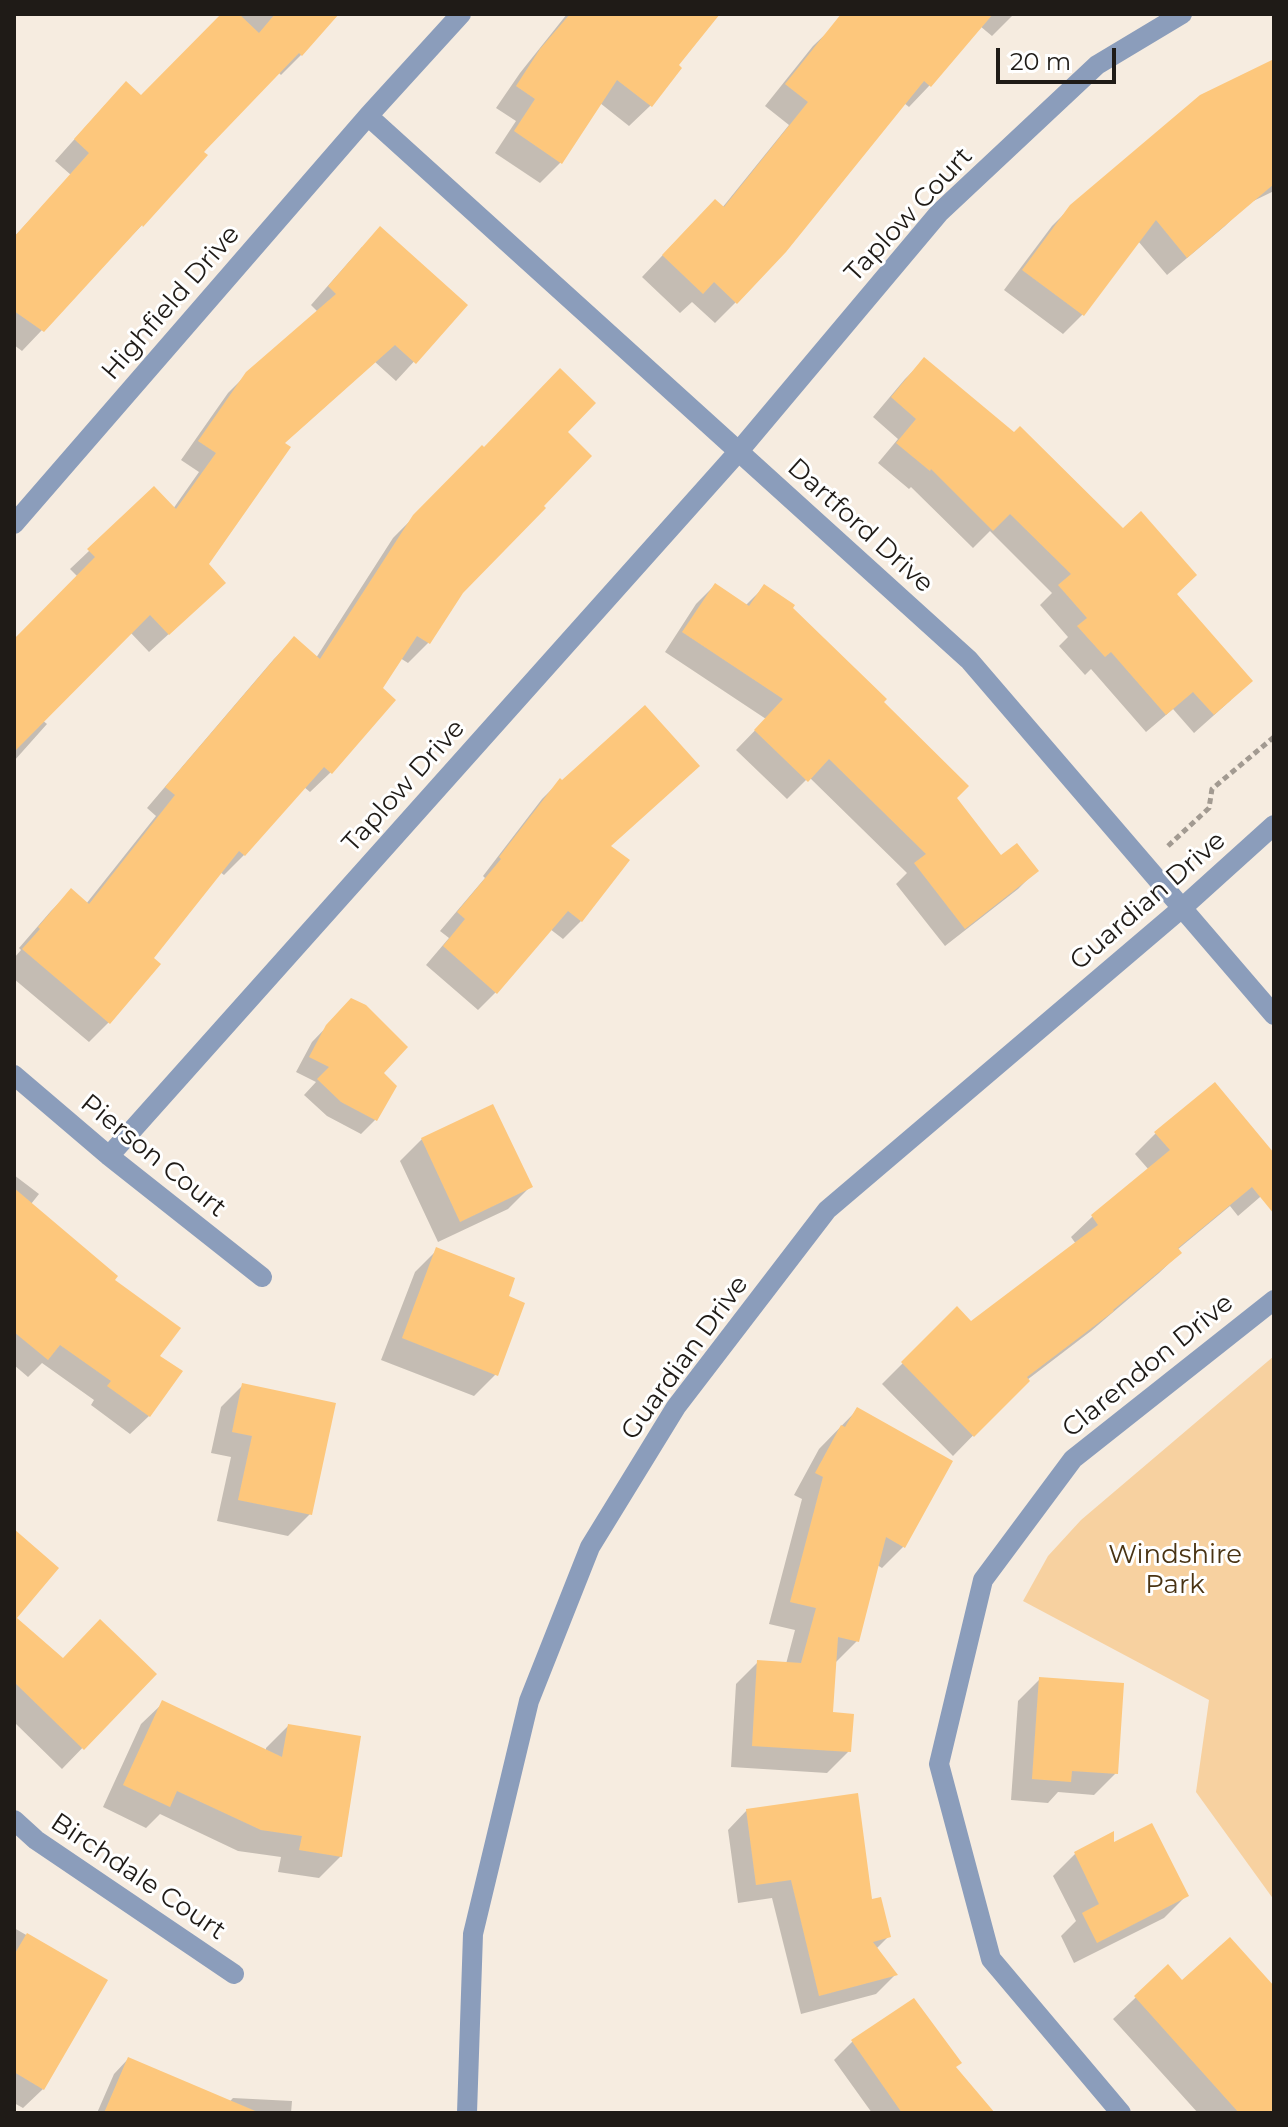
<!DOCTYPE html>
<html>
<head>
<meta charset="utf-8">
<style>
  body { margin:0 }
  #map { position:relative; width:1288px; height:2127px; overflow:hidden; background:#f6ece0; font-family:Montserrat,sans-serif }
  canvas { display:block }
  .frame { position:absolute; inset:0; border:16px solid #1f1b17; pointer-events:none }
  .scale { position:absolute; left:996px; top:48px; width:120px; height:36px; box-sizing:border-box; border:4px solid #1f1b17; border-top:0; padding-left:10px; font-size:24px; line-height:28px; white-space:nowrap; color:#1f1b17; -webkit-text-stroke:6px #fff; paint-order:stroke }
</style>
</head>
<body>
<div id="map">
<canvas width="1288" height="2127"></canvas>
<div class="frame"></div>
<div class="scale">20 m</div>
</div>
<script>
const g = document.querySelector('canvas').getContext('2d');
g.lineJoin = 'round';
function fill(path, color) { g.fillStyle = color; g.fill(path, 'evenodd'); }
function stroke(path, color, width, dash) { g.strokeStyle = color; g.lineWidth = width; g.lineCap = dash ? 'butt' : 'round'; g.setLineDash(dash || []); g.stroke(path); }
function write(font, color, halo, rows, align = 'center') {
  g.font = font + ' Montserrat,sans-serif'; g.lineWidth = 6; g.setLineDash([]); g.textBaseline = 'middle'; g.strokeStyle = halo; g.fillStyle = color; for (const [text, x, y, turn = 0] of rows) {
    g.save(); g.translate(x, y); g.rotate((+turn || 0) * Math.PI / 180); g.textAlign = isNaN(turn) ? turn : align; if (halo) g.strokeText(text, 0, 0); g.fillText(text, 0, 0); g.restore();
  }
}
const green = new Path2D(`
  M 1274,1356 L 1274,1900 L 1196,1792 L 1209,1700 L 1023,1601 L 1048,1556 L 1081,1520 Z`);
const shadow = new Path2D(`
  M 223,14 L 336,14 L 301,55 L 281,75 L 278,72 L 201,152 L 205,155 L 142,225 L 22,351 L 14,345 L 14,237 L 71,175 L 55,161 L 106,104 L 141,98 Z
  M 567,14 L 719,14 L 676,66 L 680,68 L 650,106 L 629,126 L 600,103 L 561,162 L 540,183 L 495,153 L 516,121 L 496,108 L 520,73 Z
  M 855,14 L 1014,14 L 992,36 L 980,26 L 929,86 L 909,107 L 904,103 L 736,302 L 715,323 L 692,302 L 680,313 L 642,277 L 694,222 L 722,208 L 789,125 L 765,106 L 813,46 L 834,26 Z
  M 1274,61 L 1274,191 L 1243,206 L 1244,207 L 1225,226 L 1167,275 L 1138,241 L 1082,315 L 1063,334 L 1004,290 L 1052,226 L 1072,206 Z
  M 362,247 L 466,305 L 396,381 L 375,362 L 283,444 L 207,565 L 205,601 L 149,652 L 130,632 L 42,720 L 47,724 L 14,761 L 14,642 L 78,577 L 70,569 L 89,551 L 173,509 L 199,472 L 181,460 L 228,393 L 248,373 L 318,312 L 311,305 Z
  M 924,360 L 1175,595 L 1231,700 L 1194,733 L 1173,709 L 1146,732 L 1091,669 L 1085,675 L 1059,646 L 1068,637 L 1040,605 L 1052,593 L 990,531 L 973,548 L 911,487 L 909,489 L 878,463 L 898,439 L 873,417 L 905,379 Z
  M 565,432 L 428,643 L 408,663 L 400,658 L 331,772 L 310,792 L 304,787 L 244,855 L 224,875 L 220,872 L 151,959 L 109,1022 L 89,1042 L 14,979 L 14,958 L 21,950 L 19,948 L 51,911 L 71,891 L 86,904 L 156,816 L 147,808 L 274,659 L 294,639 L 316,658 L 393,538 L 482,448 Z
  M 715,585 L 745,606 L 764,587 L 791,608 L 881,702 L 1001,858 L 1036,871 L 1018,889 L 945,946 L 896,884 L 907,873 L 809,777 L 787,799 L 736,750 L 766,719 L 665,652 L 696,604 Z
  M 560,781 L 581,921 L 563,939 L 550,929 L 496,992 L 478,1010 L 426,965 L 449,938 L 440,931 L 485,878 L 483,876 L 542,799 Z
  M 337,1016 L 381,1073 L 375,1120 L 361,1134 L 327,1116 L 304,1095 L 316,1082 L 296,1072 L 312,1042 Z
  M 1156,1133 L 1274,1156 L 1274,1185 L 1238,1216 L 1230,1206 L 1177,1250 L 1180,1253 L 1159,1273 L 1091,1331 L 1027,1380 L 953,1456 L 882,1384 L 957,1309 L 971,1323 L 1076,1244 L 1071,1237 L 1092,1217 L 1149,1170 L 1135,1154 Z
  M 422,1139 L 530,1187 L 508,1209 L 438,1242 L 400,1161 Z
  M 14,1175 L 39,1194 L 31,1204 L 112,1280 L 158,1356 L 149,1416 L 130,1434 L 91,1405 L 94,1400 L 42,1363 L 28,1377 L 14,1365 Z
  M 437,1250 L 496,1374 L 474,1396 L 381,1360 L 415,1272 Z
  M 243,1385 L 310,1514 L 288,1536 L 217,1521 L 231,1457 L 211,1453 L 221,1407 Z
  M 857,1410 L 904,1546 L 882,1568 L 877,1565 L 857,1641 L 834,1664 L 831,1714 L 849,1751 L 827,1773 L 731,1767 L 736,1684 L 758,1662 L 786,1664 L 795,1630 L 769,1624 L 802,1499 L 794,1495 L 819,1449 Z
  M 14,1618 L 62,1660 L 154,1674 L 62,1769 L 14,1722 Z
  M 1040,1679 L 1116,1773 L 1094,1795 L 1058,1792 L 1048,1803 L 1011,1800 L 1018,1701 Z
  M 163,1703 L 266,1751 L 266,1748 L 288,1726 L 341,1856 L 319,1878 L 278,1872 L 281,1857 L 238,1851 L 160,1814 L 146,1828 L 103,1807 L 141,1724 Z
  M 747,1810 L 870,1902 L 889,1936 L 876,1949 L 895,1975 L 876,1994 L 801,2014 L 772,1898 L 738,1903 L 728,1830 Z
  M 1112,1835 L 1111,1846 L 1186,1896 L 1164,1918 L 1074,1963 L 1061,1936 L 1076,1921 L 1053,1876 L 1075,1854 Z
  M 14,1928 L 105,1980 L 43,2089 L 23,2108 L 14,2103 Z
  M 1168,1967 L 1182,1983 L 1274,1991 L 1274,2113 L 1198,2113 L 1113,2019 Z
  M 914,2001 L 954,2068 L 993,2113 L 872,2113 L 834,2060 L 852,2042 Z
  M 128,2059 L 182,2113 L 97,2113 L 114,2074 Z
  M 233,2098 L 292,2101 L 291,2113 L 219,2113 Z`);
const building = new Path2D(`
  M 221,14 L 239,14 L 259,33 L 275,14 L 339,14 L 302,56 L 299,53 L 204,152 L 208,155 L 143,227 L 142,225 L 44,332 L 14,311 L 14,237 L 89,153 L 74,139 L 126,81 L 141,95 Z
  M 570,14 L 720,14 L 679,65 L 682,68 L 652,107 L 617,80 L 562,164 L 514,131 L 535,99 L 516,86 L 540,49 Z
  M 841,14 L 993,14 L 931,87 L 924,81 L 786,252 L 737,304 L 714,282 L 703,294 L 662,255 L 715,199 L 724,207 L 808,102 L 785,84 Z
  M 1274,59 L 1274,184 L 1187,258 L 1156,220 L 1084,316 L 1022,270 L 1070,205 L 1200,95 Z
  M 380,226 L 468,305 L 416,364 L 395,345 L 285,443 L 291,447 L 209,564 L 226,583 L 169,635 L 150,615 L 14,752 L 14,639 L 95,557 L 87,549 L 154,486 L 176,509 L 216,453 L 198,441 L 246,372 L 336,294 L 328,286 Z
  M 924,357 L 1014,432 L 1020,426 L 1123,528 L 1141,511 L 1197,575 L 1177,594 L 1253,681 L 1214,715 L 1193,692 L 1166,715 L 1111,652 L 1105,657 L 1077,626 L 1087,618 L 1058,585 L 1071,574 L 1010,514 L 993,531 L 931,469 L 930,471 L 896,443 L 916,419 L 891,397 Z
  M 560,368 L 596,403 L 568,432 L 592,456 L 544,506 L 546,508 L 463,593 L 430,644 L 417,636 L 383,688 L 396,700 L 332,774 L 324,767 L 245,856 L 239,851 L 154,958 L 161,964 L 110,1024 L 22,949 L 40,929 L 38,927 L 71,888 L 89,904 L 175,795 L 165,787 L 294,636 L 320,659 L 413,515 L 482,445 L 484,447 Z
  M 715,583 L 749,606 L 764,584 L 795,605 L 793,608 L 887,699 L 884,702 L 969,786 L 957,798 L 1001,855 L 1017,843 L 1039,871 L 965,929 L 914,863 L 926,854 L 829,759 L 808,782 L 754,730 L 783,699 L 682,632 Z
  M 645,705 L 700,766 L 611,846 L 630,860 L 582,922 L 568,911 L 497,994 L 443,946 L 465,919 L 457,912 L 501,859 L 499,857 L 560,778 L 562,780 Z
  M 351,998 L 366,1005 L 408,1047 L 384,1073 L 397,1086 L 377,1121 L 341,1102 L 317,1079 L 329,1067 L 309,1057 L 326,1025 Z
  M 1215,1082 L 1274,1153 L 1274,1214 L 1252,1187 L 1178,1248 L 1182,1253 L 1113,1310 L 1114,1311 L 1027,1377 L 1030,1381 L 974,1437 L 901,1362 L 957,1306 L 971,1321 L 1098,1225 L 1091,1215 L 1170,1150 L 1154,1132 Z
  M 493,1104 L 533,1187 L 460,1222 L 421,1138 Z
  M 14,1188 L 118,1276 L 115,1280 L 181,1328 L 160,1356 L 183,1371 L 150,1417 L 107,1386 L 111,1381 L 60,1345 L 48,1360 L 14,1332 Z
  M 436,1247 L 515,1278 L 509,1296 L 525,1303 L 498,1376 L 402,1338 Z
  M 242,1383 L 336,1403 L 312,1515 L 238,1500 L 252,1436 L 232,1432 Z
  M 857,1407 L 953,1461 L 905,1548 L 886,1537 L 859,1642 L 838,1637 L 833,1712 L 854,1714 L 851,1752 L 752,1746 L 757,1660 L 801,1663 L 816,1608 L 790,1602 L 823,1477 L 815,1473 L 841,1425 L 845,1427 Z
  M 14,1529 L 59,1568 L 17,1618 L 63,1658 L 100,1619 L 157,1674 L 84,1750 L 14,1682 Z
  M 1039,1677 L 1124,1683 L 1118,1774 L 1072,1771 L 1071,1782 L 1032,1779 Z
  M 162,1700 L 282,1757 L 288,1724 L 361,1736 L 342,1857 L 299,1850 L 302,1836 L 261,1830 L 177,1791 L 170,1807 L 123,1785 Z
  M 858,1793 L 872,1899 L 881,1897 L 891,1937 L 873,1942 L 898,1975 L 819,1996 L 791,1880 L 756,1885 L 746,1809 Z
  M 1152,1823 L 1189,1896 L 1097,1943 L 1082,1913 L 1099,1904 L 1074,1852 L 1114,1831 L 1114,1842 Z
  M 27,1933 L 108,1980 L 44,2090 L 14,2072 L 14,1955 Z
  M 1230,1937 L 1274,1986 L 1274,2113 L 1239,2113 L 1134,1996 L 1168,1964 L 1182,1980 Z
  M 914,1998 L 962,2063 L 956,2067 L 995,2113 L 902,2113 L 851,2040 Z
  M 128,2057 L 260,2113 L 104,2113 Z`);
const path = new Path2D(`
  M 1168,846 L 1209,808 L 1212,789 L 1274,737`);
const street = new Path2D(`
  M 368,116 L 969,660 L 1274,1015
  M 14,524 L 368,116 L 461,14
  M 14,1075 L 109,1156 L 262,1277
  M 109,1156 L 739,451 L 939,213 L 1097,65 L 1182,14
  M 14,1820 L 36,1840 L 234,1974
  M 467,2113 L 473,1934 L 529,1701 L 590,1547 L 676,1407 L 827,1210 L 1182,908 L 1274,825
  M 1121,2113 L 991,1959 L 939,1764 L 983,1580 L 1073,1459 L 1274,1300`);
const streetNames = [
  ["Taplow Court",909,215,-47],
  ["Highfield Drive",171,303,-49],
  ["Dartford Drive",860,526,42],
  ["Taplow Drive",404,786,-48],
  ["Guardian Drive",1148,901,-41],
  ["Pierson Court",153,1156,39],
  ["Guardian Drive",685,1358,-54],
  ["Clarendon Drive",1148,1366,-39],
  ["Birchdale Court",138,1877,34]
];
const parkNames = [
  ["Windshire",1175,1555],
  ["Park",1175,1585]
];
fill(green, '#f7d1a0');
fill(shadow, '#0003');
fill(building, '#fdc77c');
stroke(path, '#a29a91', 5, [6, 4]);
stroke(street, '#8b9dbb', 20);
write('26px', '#1f1b17', '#fff', streetNames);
write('26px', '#493313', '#fff', parkNames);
</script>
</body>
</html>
